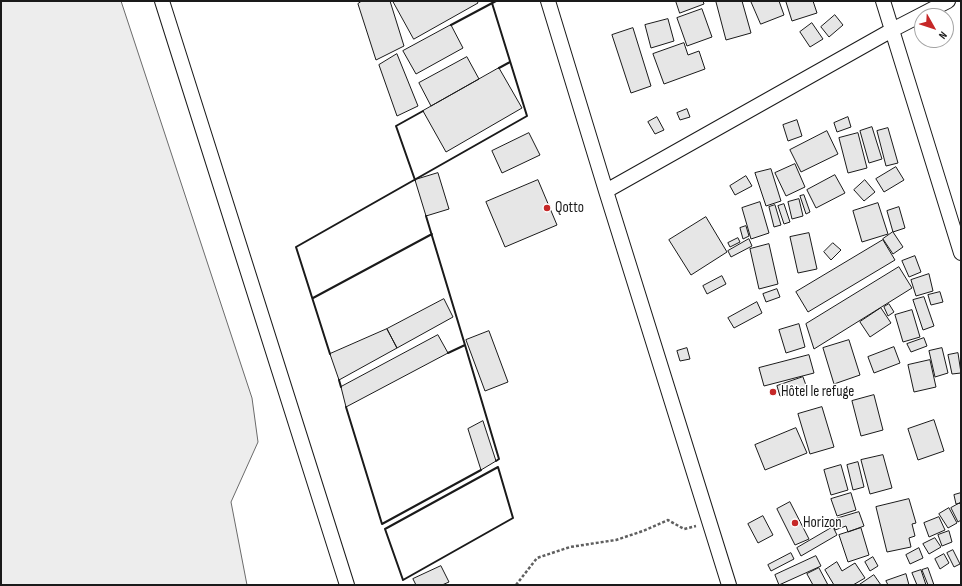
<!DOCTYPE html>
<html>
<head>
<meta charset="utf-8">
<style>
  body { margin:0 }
  #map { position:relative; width:962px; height:586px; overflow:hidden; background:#fff; font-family:"Sofia Sans Condensed",sans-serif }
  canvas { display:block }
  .frame { position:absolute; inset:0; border:2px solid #1a1a1a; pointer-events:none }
  .north { position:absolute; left:914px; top:8px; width:40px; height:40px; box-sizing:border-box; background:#fff; border:1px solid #a3a3a3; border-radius:50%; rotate:129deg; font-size:11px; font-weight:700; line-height:16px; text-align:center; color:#1a1a1a }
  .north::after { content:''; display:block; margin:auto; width:14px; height:18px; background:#c62828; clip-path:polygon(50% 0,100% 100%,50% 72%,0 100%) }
</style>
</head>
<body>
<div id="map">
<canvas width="962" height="586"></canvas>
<div class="frame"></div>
<div class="north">N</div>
</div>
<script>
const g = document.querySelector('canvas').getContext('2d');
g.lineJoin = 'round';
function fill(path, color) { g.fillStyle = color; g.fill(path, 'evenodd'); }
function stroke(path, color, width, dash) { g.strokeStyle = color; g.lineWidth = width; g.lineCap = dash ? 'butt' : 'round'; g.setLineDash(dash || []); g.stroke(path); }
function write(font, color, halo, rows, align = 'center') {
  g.font = font + ' "Sofia Sans Condensed",sans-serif'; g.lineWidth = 3; g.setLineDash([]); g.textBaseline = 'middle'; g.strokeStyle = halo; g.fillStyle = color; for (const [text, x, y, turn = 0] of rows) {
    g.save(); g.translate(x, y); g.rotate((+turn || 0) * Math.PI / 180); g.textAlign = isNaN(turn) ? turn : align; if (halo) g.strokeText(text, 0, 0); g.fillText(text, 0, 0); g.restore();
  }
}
const built = new Path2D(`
  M 1,1 L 121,1 L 252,398 L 258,442 L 231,502 L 247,585 L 1,585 Z`);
const building = new Path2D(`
  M 362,1 L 390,1 L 404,46 L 376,60 L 358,4 Z
  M 393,1 L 477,1 L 478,3 L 414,39 Z
  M 676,1 L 703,1 L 704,4 L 680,13 Z
  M 718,1 L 742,1 L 751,33 L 726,40 L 716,2 Z
  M 751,1 L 779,1 L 784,15 L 761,24 Z
  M 788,1 L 813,1 L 817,13 L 792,21 L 786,2 Z
  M 702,9 L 712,37 L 687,46 L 677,18 Z
  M 835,15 L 843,25 L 829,37 L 821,27 Z
  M 668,19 L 674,41 L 651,48 L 645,25 Z
  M 812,23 L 823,39 L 810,47 L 800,32 Z
  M 451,25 L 463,48 L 416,74 L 403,51 Z
  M 633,28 L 651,86 L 631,93 L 612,35 Z
  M 684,43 L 688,55 L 699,51 L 705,69 L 664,84 L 653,54 Z
  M 397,54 L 418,106 L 397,116 L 379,65 Z
  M 467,57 L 479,79 L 431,106 L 419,83 Z
  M 499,68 L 522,108 L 446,152 L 423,111 Z
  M 687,109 L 690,117 L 680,120 L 677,113 Z
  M 657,117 L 664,130 L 655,134 L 648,122 Z
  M 848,117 L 851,127 L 837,132 L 834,123 Z
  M 797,120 L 802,136 L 788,141 L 783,125 Z
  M 872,127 L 882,159 L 869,163 L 860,131 Z
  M 888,128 L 898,163 L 886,166 L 877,131 Z
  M 827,131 L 838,154 L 801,172 L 790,150 Z
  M 529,133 L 540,155 L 502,173 L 492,151 Z
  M 858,133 L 867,168 L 848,173 L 839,138 Z
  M 795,164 L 805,187 L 786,196 L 775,173 Z
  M 896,167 L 904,180 L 884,192 L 876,179 Z
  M 771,169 L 781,201 L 766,206 L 755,173 Z
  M 438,173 L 449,209 L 426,216 L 415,180 Z
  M 835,175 L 845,193 L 816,208 L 807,190 Z
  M 746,176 L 752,186 L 735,195 L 730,186 Z
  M 538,180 L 557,225 L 505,247 L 486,202 Z
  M 865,180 L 875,192 L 864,201 L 854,190 Z
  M 804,195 L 810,212 L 806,214 L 800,196 Z
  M 799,199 L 803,216 L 792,219 L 788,202 Z
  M 760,202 L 769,233 L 751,239 L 742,208 Z
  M 878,203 L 888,234 L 862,242 L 853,211 Z
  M 784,204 L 790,222 L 784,224 L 778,206 Z
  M 775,205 L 781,225 L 774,227 L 769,207 Z
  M 899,207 L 905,228 L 893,232 L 887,211 Z
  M 706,217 L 727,252 L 691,275 L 669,240 Z
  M 746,226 L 749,236 L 743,239 L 740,228 Z
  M 893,232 L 903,247 L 893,254 L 883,239 Z
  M 809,233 L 817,269 L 798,273 L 790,237 Z
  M 738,238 L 740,242 L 730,247 L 728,243 Z
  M 749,239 L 752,246 L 731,257 L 728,251 Z
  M 883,240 L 895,260 L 808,312 L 796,292 Z
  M 833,243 L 841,250 L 831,260 L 824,252 Z
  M 769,244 L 778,284 L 759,289 L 750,249 Z
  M 915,256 L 921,272 L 909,277 L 902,261 Z
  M 899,267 L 912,288 L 814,349 L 806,324 Z
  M 929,274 L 933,291 L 916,296 L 911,280 Z
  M 722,276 L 726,284 L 707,294 L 703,286 Z
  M 777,289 L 780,297 L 766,302 L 763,294 Z
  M 940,292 L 943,302 L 931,305 L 928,295 Z
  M 924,297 L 934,326 L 923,330 L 913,300 Z
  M 444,299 L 453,317 L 397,348 L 387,329 Z
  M 757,302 L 762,313 L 734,328 L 728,318 Z
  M 889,304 L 894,312 L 888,316 L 884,307 Z
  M 881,308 L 891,323 L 870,337 L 860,322 Z
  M 912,310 L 920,337 L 903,342 L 895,315 Z
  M 799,324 L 805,347 L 786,353 L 779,330 Z
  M 387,329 L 397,348 L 339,380 L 330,354 Z
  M 489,331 L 508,382 L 485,391 L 466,340 Z
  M 438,335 L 448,353 L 346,407 L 341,387 Z
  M 924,338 L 927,346 L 911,352 L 907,344 Z
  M 849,340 L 860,375 L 834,384 L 823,348 Z
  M 894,347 L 900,363 L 874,373 L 868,357 Z
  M 687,348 L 690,359 L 680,361 L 677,351 Z
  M 942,348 L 948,373 L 935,377 L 929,351 Z
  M 958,353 L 961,373 L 952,374 L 948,355 Z
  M 809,355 L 814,373 L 764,386 L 759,368 Z
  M 930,360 L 936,387 L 914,392 L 908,365 Z
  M 803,377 L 807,388 L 780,396 L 777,386 Z
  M 874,395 L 883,430 L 861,436 L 852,401 Z
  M 822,407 L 834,447 L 810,454 L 798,414 Z
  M 934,420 L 944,451 L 918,460 L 908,429 Z
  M 483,421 L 496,461 L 481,470 L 468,429 Z
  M 796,428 L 807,453 L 765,470 L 755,445 Z
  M 883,455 L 892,488 L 870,494 L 861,460 Z
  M 858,462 L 864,487 L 853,490 L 847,465 Z
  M 841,465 L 848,490 L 831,495 L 824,470 Z
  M 851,493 L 856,510 L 837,516 L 831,499 Z
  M 961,493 L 961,503 L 956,504 L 954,495 Z
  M 909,499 L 916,523 L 912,524 L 915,536 L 909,538 L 911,547 L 887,552 L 876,507 Z
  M 790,502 L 809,539 L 795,545 L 777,509 Z
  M 960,503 L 961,506 L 961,520 L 958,522 L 951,508 Z
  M 949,508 L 957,523 L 948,528 L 939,514 Z
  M 859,512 L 864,526 L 848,532 L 846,526 L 835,530 L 832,520 Z
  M 763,516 L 773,535 L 758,543 L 748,524 Z
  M 939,517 L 945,530 L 929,537 L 924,523 Z
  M 833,527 L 837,535 L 801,556 L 797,548 Z
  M 861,528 L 869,555 L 848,562 L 839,535 Z
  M 949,531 L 952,542 L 942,546 L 938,535 Z
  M 935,538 L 941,547 L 929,554 L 923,544 Z
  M 919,548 L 923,558 L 910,564 L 906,555 Z
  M 953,550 L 960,564 L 954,567 L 947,553 Z
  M 791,553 L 794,559 L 771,571 L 768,565 Z
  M 944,554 L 949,563 L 940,569 L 935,559 Z
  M 816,556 L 821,566 L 779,585 L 775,575 Z
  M 873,557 L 878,566 L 870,571 L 865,562 Z
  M 837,562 L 842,571 L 855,563 L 865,578 L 853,585 L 834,585 L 825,570 Z
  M 441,566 L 449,582 L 442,585 L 416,585 L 413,579 Z
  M 819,568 L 828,585 L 813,585 L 807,574 Z
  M 928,568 L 934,585 L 928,585 L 922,570 Z
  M 921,570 L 926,585 L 917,585 L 912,573 Z
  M 906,574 L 909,585 L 888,585 L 886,581 Z
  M 874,575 L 881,585 L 859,585 Z`);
const path = new Path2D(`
  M 516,585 L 537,558 L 570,547 L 616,540 L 643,531 L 668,520 L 684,529 L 696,526`);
const street = new Path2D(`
  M 162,1 L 347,585
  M 548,1 L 606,191 L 729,585
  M 883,1 L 961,253
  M 606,191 L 892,30 L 948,1`);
const wall = new Path2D(`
  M 451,25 L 496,1
  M 499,68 L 510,62
  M 415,180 L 396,126 L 423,111
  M 426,216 L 465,345 L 448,353
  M 313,298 L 432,234
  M 465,345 L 499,459 L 496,461
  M 330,354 L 296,247 L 527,116 L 492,3
  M 339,380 L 341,387
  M 346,407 L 382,524 L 481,470
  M 498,467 L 513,518 L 403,580 L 385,529 Z`);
const markers = [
  [547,208,4,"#c62828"],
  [773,392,4,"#c62828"],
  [795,523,4,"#c62828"]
];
const poiNames = [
  ["Qotto",555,208],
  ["Hôtel le refuge",781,392],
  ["Horizon",803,523]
];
fill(built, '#ededed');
stroke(built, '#6a6a6a', 1);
fill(building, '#e6e6e6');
stroke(building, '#1a1a1a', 1);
stroke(street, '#1a1a1a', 16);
stroke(path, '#5f5f5f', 2.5, [3, 2]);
stroke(street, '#fff', 14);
stroke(wall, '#1a1a1a', 2);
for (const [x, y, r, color] of markers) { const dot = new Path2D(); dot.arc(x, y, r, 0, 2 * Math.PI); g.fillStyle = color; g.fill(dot); stroke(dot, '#fff', 1.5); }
write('15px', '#1a1a1a', '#fff', poiNames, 'left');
</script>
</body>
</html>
